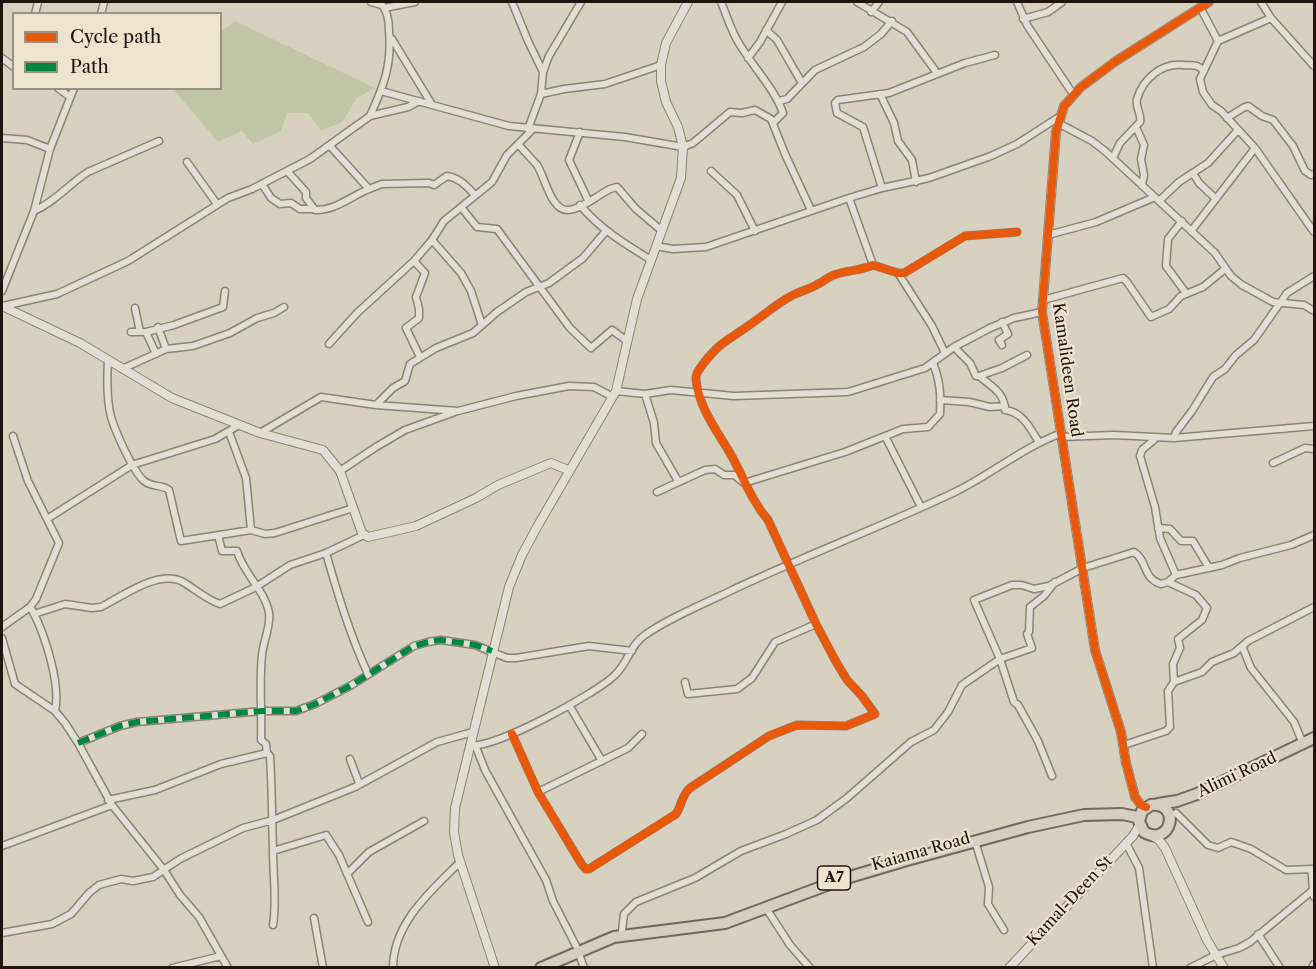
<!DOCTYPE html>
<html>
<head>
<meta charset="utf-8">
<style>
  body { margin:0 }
  #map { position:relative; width:1316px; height:969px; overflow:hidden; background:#d9d1bf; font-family:"Libre Caslon Text",serif }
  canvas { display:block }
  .frame { position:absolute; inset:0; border:3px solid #1f140e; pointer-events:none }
  .legend { position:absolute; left:12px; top:12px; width:210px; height:78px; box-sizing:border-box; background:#ede4ce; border:2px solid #9b9181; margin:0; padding:8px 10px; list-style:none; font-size:18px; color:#1f140e }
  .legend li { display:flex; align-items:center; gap:12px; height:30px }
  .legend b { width:30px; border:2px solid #9b9181 }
</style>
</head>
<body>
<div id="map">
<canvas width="1316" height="969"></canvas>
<div class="frame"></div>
<ul class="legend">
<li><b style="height:8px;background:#e8590c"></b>Cycle path</li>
<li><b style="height:8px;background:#00873e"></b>Path</li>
</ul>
</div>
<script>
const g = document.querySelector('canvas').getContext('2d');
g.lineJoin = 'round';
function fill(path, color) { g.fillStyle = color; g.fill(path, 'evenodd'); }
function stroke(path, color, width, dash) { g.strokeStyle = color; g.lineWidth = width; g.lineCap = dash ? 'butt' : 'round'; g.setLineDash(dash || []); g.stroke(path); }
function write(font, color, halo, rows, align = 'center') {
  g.font = font + ' "Libre Caslon Text",serif'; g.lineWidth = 4.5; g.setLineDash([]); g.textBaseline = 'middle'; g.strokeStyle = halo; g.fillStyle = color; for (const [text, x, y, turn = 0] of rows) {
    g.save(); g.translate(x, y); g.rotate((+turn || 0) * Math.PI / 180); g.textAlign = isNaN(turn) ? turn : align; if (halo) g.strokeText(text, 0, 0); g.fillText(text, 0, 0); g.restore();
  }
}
const green = new Path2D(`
  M 235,21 L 375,88 L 357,98 L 342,122 L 321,131 L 308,113 L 287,113 L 281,131 L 253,144 L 242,131 L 218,142 L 173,89 L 220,88 L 221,31 Z`);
const minor = new Path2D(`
  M 512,2 L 528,41 L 543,72
  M 721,2 C 727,16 731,31 740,45 C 754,68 774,88 783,113 L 774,122
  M 857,2 L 907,32 L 937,73
  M 1017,2 L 1027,25 L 1073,94
  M 1261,2 L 1271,18 L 1314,66
  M 1200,7 L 1218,41 L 1200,79 L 1203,92 L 1212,105 L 1221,111 L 1255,148 L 1314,232
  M 384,8 L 415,2
  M 871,12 L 879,2
  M 35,14 L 38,2
  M 101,14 L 104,2
  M 1023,19 L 1048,12 L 1062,2
  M 766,30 L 777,40 L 802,83
  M 392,39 L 431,103
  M 1218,41 L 1271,18
  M 2,58 L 14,67
  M 748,58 L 760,42 L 782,2
  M 58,88 L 70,97
  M 381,91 L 509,126 L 625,137 L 683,147 L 693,143 L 730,112 L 742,113 L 755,110 L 771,119 L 785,154 L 811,210
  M 541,94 L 564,89 L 605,84 L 661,65
  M 880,94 L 894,123 L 898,141 L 912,160 L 916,182
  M 779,101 L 787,99 L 815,70 L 864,47 L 881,34 L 892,21
  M 370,116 C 384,85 392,65 389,31 C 389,21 388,12 382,5 L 371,2
  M 1227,118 L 1243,108 L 1248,106 L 1262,116 L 1273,120 L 1293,146 L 1305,171 L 1311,175 L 1314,174
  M 1058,123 L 1092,141 L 1105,151 L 1215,253 L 1231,276 L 1242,285 L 1273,302 L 1304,305 L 1314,311
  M 1136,127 L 1144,145 L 1141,159 L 1144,175 L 1142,186
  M 528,129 L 541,94 L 543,72 L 549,56 L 581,2
  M 580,132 L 569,160 L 588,200
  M 2,138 L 27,140 L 50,149
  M 518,144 C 524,151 531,158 537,165 C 545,177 551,211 568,210 C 582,209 598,195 610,189 L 617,187 L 636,209 L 662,231
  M 330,146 L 369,189 L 382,184 L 429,183 L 434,185 L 447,176 C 460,178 466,186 475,195
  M 1113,158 L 1120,143 L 1140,122 C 1142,114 1135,108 1137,99 C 1143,79 1161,63 1183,65 C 1193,66 1196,63 1204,71
  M 187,162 L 217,204
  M 287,171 L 306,192 L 306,198 L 315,210 C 335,211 351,196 369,189
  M 711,171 L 737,195 L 755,231
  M 1193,173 L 1199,183 L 1216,199
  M 262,184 L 271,198 L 280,204 L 291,203 L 300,209 L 312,209
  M 882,188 L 863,127 L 837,113 L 835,103 L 838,100 L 889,93 L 965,63 L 995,55
  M 849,198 L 873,265
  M 1159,201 L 1179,182 L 1208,163 L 1238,130
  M 580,205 C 600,229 625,244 651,260
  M 461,207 L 477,227 L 497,229 L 570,328 L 591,348 L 612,330 L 627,341
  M 34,211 C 55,202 69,184 88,172 L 159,141
  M 1182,221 L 1168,239 L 1166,266 L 1186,293
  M 1192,230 L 1255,148
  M 1048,235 L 1096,222 L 1155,197
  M 432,240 L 461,273 L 471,291 L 482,325
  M 656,246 L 673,249 L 706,247 L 849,198 L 882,188 L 929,178 L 991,156 L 1017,144 L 1059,117
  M 414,261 L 425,273 L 416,297 L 419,309 L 419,318 L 406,328 L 420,357
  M 898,273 L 932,326 L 945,353
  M 2,291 L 34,211 L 50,149 L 74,88
  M 1043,300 L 1123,278 L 1127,282 L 1151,317 L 1169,309 L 1181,296 L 1203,287 L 1225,269
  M 3,306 L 57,294 L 128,261 L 228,198 L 252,189 L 310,159 L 370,116 L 408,107 L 419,101
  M 135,308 L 140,332
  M 1002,322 L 1008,334 L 999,340 L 1002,345
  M 158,327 L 166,349
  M 131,332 L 146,332 L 156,354
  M 146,332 L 174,325 L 223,307 L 225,291
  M 329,344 L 357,313 L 414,261 L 432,240 L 444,221 L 492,182 L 507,155 L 533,129
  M 954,347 L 970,363 L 976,376 L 979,376 C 992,387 1004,392 1005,410 C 1022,412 1030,427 1038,441
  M 108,361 C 107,378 107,401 111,417 C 116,433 132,469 143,480 C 151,488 162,484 169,490 L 181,541 L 251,530 L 265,534 L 275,533 L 353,508
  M 122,369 L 166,349 L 193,346 L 230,333 L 257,318 L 274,313 L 284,307
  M 979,376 L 1002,368 L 1027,355
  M 616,391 L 645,394 L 671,390 L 734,396 L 848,392 L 925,368 L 954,347 L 990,328 L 1014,318 L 1042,312
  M 645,394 L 654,423 L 656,443 L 678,481
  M 940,400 L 969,402 L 990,407 L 1005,406
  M 376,405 L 393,388 L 405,381 L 410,364 L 436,348 L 473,333 L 497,312 L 526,292 L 549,283 L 583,258 L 606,231
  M 229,432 L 246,478 L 251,530
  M 260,433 L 321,397 L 376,405 L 458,411 L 516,396 L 569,386 L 594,387 L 613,397
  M 885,436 L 921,507
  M 1062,437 L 1114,435 L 1174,438 L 1314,426
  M 1156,438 L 1142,450 L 1140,456 L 1155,507 L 1160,538 L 1176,575
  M 1174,438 L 1176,432 L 1192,411 L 1213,377 L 1225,369 L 1236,355 L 1254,340 L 1287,293 L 1314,276
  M 1273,463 L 1305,448 L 1314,449
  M 340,471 L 376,447 L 405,430 L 455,412
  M 657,492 L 705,470 L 715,469 L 724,475 L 734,475 L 744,483 L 845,452 L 903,429 L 928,427 L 940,414 C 941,395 940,380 933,363
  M 47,519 L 132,465 L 215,439 L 239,425
  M 1158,528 L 1170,529 L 1181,541 L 1193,541 L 1209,568
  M 218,535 L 222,551 L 237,551 C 243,573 265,590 269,613 C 271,626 263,642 262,655 C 259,683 262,712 261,740 L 266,744 L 267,753
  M 326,553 C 338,595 350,635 368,674
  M 1168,582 L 1196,595 L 1207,608 L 1202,620 L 1178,639 L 1180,648 L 1173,664 L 1174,682
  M 32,610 C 45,634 61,685 55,711
  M 34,614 L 65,604 L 92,608 L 101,607 C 123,596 159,569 183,582 C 195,589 207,600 220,604 L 256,587 L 290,565 L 326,553 L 364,535
  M 2,627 L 30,607 L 36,599 L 59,543 L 28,481 L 13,436
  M 2,638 L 15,684 L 55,711 L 65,723 L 78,743 L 112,805 L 164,870 L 180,895 L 199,917 L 228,968
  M 1242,646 L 1251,668 L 1294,722 L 1303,744
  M 685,682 L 688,694 L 737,689 L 752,678 L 775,642 L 816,624
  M 569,705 L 602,761
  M 512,734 L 538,792 L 582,865 L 586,869 L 589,869 L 676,814 C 682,805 681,796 690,788 L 769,736 L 797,725 L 846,726 L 875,714 L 862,696 L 847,680 L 835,660 L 816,624 L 768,520 C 751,500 743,476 730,453 C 717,431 698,406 696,379 C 695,373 700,369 703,364 C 720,342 727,341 748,326 C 763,316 777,303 793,295 C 801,291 810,289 818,284 C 823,282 828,277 834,275 C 847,270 860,271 873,265 L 898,273 L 904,273 L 965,236 L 1017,232
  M 78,743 L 120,726 L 137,722 L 262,711 L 296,711 L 315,704 L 350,686 L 414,646 L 428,642 L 441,640 L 475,645 L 507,658 L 516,658 L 589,646 L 632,651
  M 470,745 C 493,750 597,693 615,675 C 627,664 631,644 645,635 C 669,618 699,606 726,593 C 801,557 879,528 955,492 C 992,474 1023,447 1062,433
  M 1124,745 L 1166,731 L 1170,727 L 1168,691 L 1174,682 L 1202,672 L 1212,662 L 1234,653 L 1248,641 L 1314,607
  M 476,747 L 485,770 L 546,880 L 553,901 L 576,946
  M 350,759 L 359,783
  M 1052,776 L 1038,741 L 1018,705 L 1014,702 L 1000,659 L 974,600 L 1012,585 L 1022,585 L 1034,589 L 1049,586 L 1083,568 L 1134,552 C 1148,561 1142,578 1161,584 L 1168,582 L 1176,575 L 1222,565 L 1240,558 L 1291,545 L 1314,535
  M 538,792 L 628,748 L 642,734
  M 108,800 L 155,790 L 221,764 L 267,753 L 270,756 C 272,788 272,819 273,850 C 273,877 277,899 273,925
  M 1176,813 L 1208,845 L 1218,848 L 1231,842 L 1251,849 L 1286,870 L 1314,869
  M 975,841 L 989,887 L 988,904 L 1004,930
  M 1126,843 L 1139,868 L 1153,968
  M 2,846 L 112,805
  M 273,851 L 326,835 L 339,855 L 368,922
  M 1311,869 C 1313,879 1312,888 1314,897
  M 347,874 L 369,852 L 424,821
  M 766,908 L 790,945 L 810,968
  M 314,918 L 323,968
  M 622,931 L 624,914 L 636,902 L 695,878 L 741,851 L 786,834 L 817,820 L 847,798 L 911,742 L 934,730 L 948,712 L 962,685 L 1000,659 L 1032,648 L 1027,634 L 1029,632 L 1030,607 L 1044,596 L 1055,582
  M 2,933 L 52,924 L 71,914 L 89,893 L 99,885 L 121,879 L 133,881 L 153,877 L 180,859 L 243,828 L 273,820 L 355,787 L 437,742 L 473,732
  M 1258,934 L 1280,968
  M 578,951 L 584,968
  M 172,968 L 221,956
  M 393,968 C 393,923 431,891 460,862
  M 1190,968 L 1216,955 L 1239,948 L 1250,942 L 1313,890
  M 1312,968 L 1314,964`);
const tertiary = new Path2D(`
  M 2,306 L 80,343 L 172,398 L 260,433 L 323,450 L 340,471 L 362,533 L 368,537 L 416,526 L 476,498 L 498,485 L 551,463 L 568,470
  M 1146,807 L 1141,805 L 1135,797 L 1126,763 L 1121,732 L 1095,650 L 1042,312 L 1056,132 L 1064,106 L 1081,87 L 1116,61 L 1209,2
  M 1151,835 L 1159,840 L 1165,848 L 1207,940 L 1224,968
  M 495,968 L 458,855 L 454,832 L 455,808 L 509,587 L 522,555 L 537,527 L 616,391 L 637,299 L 681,178 L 683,147 L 678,127 L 666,102 L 661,81 L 661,65 L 666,43 L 688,2
  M 1009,968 L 1133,836 L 1140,824`);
const trunk = new Path2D(`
  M 1158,804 L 1177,801 L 1197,794 L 1314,738
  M 541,968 L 614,937 L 725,923 L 843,879 L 907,860 L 1028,827 L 1084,815 L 1122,814 L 1137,817 L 1144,832 C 1171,848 1182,802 1151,805 L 1142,811 L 1139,821`);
const quiet = new Path2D(`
  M 78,743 L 120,726 L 137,722 L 262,711 L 296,711 L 315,704 L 350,686 L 414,646 L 428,642 L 441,640 L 475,645 L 492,651`);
const cycleway = new Path2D(`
  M 512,734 L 538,792 L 582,865 L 586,869 L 589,869 L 676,814 C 682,805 681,796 690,788 L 769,736 L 797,725 L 846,726 L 875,714 L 862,696 L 847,680 L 835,660 L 816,624 L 768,520 C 751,500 743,476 730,453 C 717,431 698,406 696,379 C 695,373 700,369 703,364 C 720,342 727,341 748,326 C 763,316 777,303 793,295 C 801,291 810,289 818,284 C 823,282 828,277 834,275 C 847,270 860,271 873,265 L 898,273 L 904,273 L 965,236 L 1017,232
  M 1146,807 L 1141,805 L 1135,797 L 1126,763 L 1121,732 L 1095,650 L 1042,312 L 1056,132 L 1064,106 L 1081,87 L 1116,61 L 1209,2`);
const shields = [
  [834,878,33]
];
const shieldNames = [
  ["A7",834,878]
];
const streetNames = [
  ["Kamalideen Road",1067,370,82],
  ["Alimi Road",1237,775,-25],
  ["Kaiama Road",921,852,-16],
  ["Kamal-Deen St",1070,901,-47]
];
fill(green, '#c1c7a6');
stroke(minor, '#898379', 9);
stroke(tertiary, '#898379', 10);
stroke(trunk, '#6f6a61', 14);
stroke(minor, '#e2ded4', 6);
stroke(tertiary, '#e2ded4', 8);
stroke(trunk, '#d6cec0', 10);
stroke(quiet, '#00873e', 6, [12, 6]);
stroke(cycleway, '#e8590c', 8);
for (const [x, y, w] of shields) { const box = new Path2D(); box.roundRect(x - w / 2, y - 12, w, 24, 4.5); g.fillStyle = '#ede4ce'; g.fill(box); stroke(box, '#1f140e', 1.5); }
write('bold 15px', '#1f140e', null, shieldNames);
write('16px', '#1f140e', '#ede4ce', streetNames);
</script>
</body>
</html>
